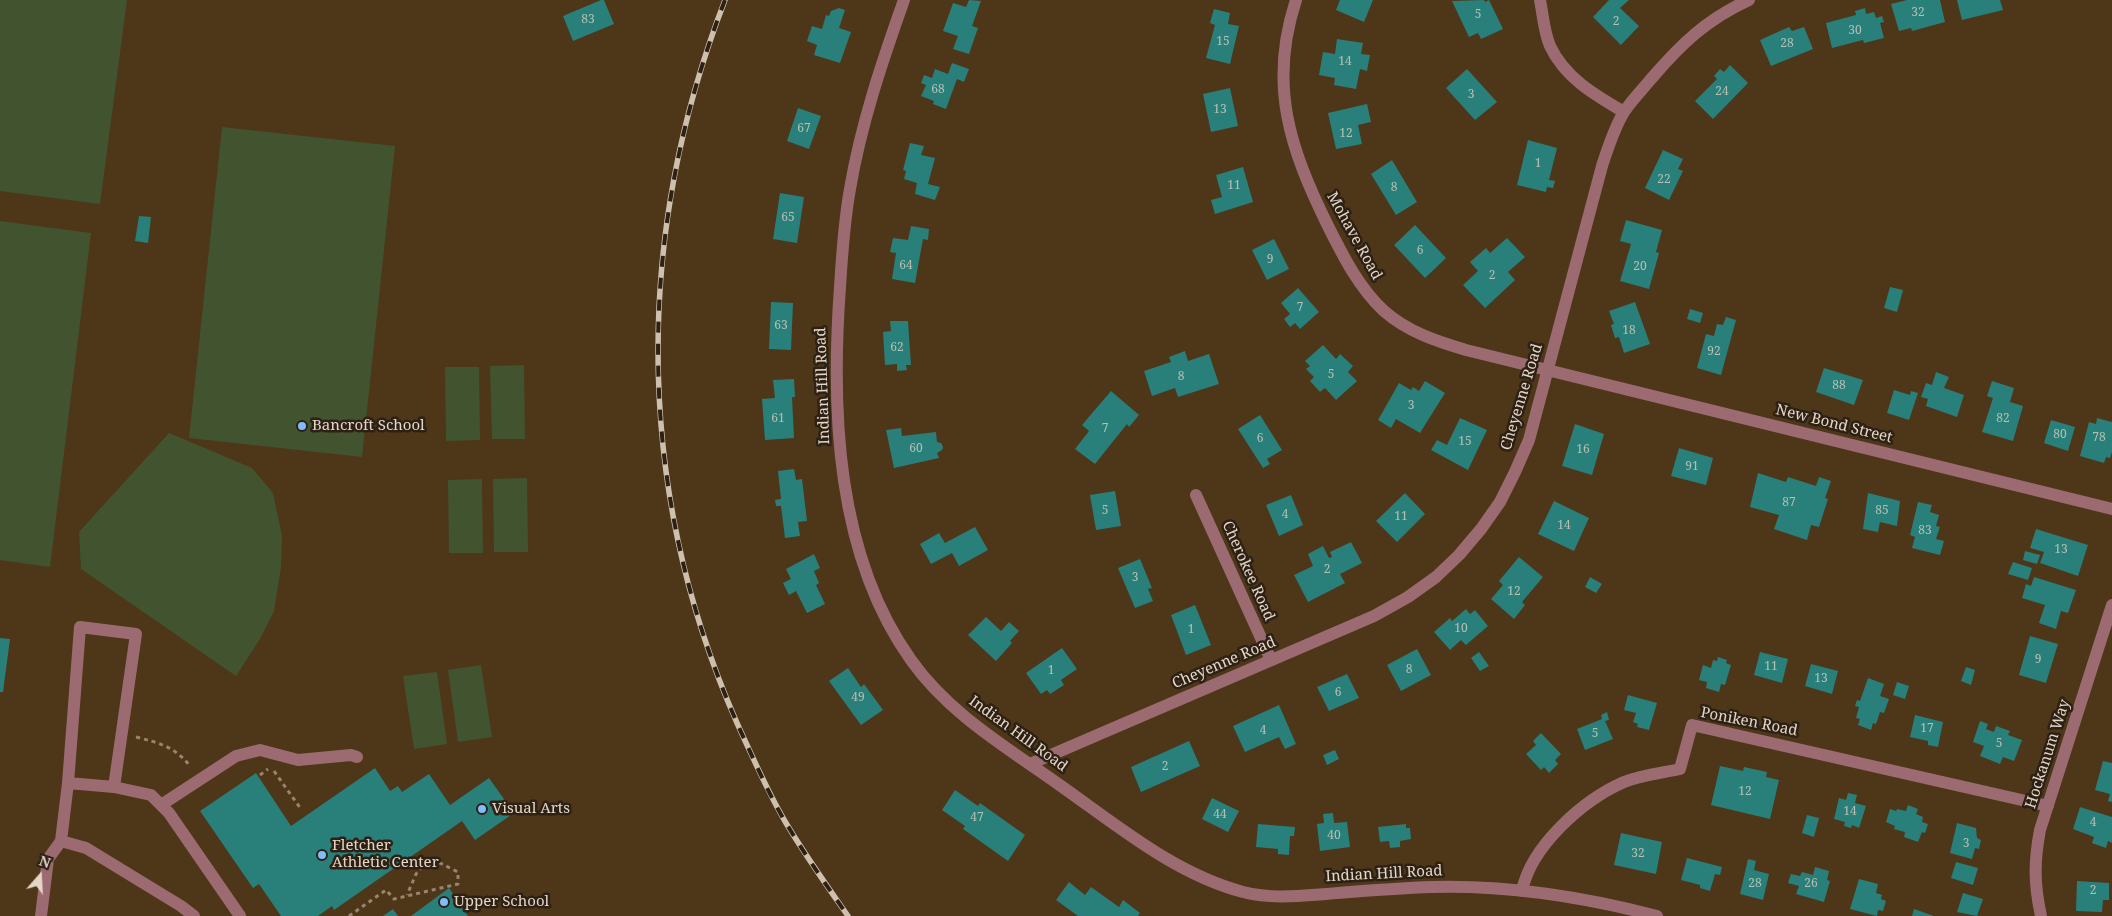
<!DOCTYPE html>
<html>
<head>
<meta charset="utf-8">
<style>
  body { margin:0 }
  #map { position:relative; width:2112px; height:916px; overflow:hidden; background:#4e3619; font-family:"Noto Serif",serif }
  canvas { display:block }
  .north { position:absolute; left:15px; top:851px; width:50px; height:50px; -webkit-text-stroke:4px #2c2114; paint-order:stroke; rotate:19deg; font-size:14px; font-weight:700; line-height:20px; text-align:center; color:#e5d6c6 }
  .north::after { content:''; display:block; margin:auto; width:18px; height:22px; background:#e5d6c6; clip-path:polygon(50% 0,100% 100%,50% 72%,0 100%) }
</style>
</head>
<body>
<div id="map">
<canvas width="2112" height="916"></canvas>
<div class="north">N</div>
</div>
<script>
const g = document.querySelector('canvas').getContext('2d');
g.lineJoin = 'round';
function fill(path, color) { g.fillStyle = color; g.fill(path, 'evenodd'); }
function stroke(path, color, width, dash) { g.strokeStyle = color; g.lineWidth = width; g.lineCap = dash ? 'butt' : 'round'; g.setLineDash(dash || []); g.stroke(path); }
function write(font, color, halo, rows, align = 'center') {
  g.font = font + ' "Noto Serif",serif'; g.lineWidth = 5; g.setLineDash([]); g.textBaseline = 'middle'; g.strokeStyle = halo; g.fillStyle = color; for (const [text, x, y, turn = 0] of rows) {
    g.save(); g.translate(x, y); g.rotate((+turn || 0) * Math.PI / 180); g.textAlign = isNaN(turn) ? turn : align; if (halo) g.strokeText(text, 0, 0); g.fillText(text, 0, 0); g.restore();
  }
}
const green = new Path2D(`
  M 0,0 L 127,0 L 100,204 L 0,191 Z
  M 222,127 L 395,146 L 362,457 L 189,438 Z
  M 0,221 L 91,233 L 50,567 L 0,560 Z
  M 524,365 L 525,439 L 492,439 L 490,366 Z
  M 445,367 L 479,367 L 480,440 L 446,441 Z
  M 169,433 L 252,468 L 273,493 L 282,536 L 281,567 L 274,611 L 260,639 L 236,676 L 81,569 L 79,532 Z
  M 527,478 L 528,552 L 494,552 L 493,479 Z
  M 482,479 L 483,553 L 449,553 L 448,480 Z
  M 481,665 L 492,737 L 458,742 L 448,670 Z
  M 437,672 L 447,744 L 414,749 L 403,676 Z`);
const building = new Path2D(`
  M 601,0 L 604,0 L 614,24 L 573,41 L 563,16 Z
  M 969,0 L 981,1 L 972,26 L 978,28 L 969,54 L 953,49 L 958,36 L 943,31 L 953,3 L 966,7 Z
  M 1340,0 L 1373,0 L 1364,22 L 1336,10 Z
  M 1484,0 L 1485,2 L 1489,0 L 1503,29 L 1481,39 L 1478,33 L 1469,37 L 1452,1 Z
  M 1609,0 L 1629,0 L 1620,8 L 1639,26 L 1621,45 L 1593,17 Z
  M 1907,0 L 1940,0 L 1945,22 L 1912,31 L 1911,28 L 1899,31 L 1891,4 Z
  M 1957,0 L 2000,0 L 2003,10 L 1962,20 Z
  M 839,8 L 845,10 L 839,28 L 851,32 L 840,63 L 814,55 L 817,45 L 807,41 L 812,26 L 822,29 L 826,15 L 829,16 L 831,11 Z
  M 1865,8 L 1866,14 L 1874,12 L 1876,18 L 1882,16 L 1884,22 L 1880,23 L 1884,38 L 1864,43 L 1863,40 L 1832,48 L 1826,23 L 1856,15 L 1855,11 Z
  M 1214,9 L 1230,13 L 1228,24 L 1239,26 L 1230,64 L 1206,58 L 1215,25 L 1210,23 Z
  M 1789,27 L 1792,31 L 1804,27 L 1813,49 L 1771,66 L 1760,40 Z
  M 1337,39 L 1363,43 L 1361,54 L 1370,55 L 1367,71 L 1360,69 L 1356,89 L 1334,85 L 1335,78 L 1319,75 L 1323,52 L 1335,54 Z
  M 952,63 L 969,69 L 964,82 L 957,79 L 946,109 L 933,104 L 934,101 L 921,96 L 926,85 L 921,83 L 924,75 L 932,78 L 935,69 L 948,74 Z
  M 1730,65 L 1748,83 L 1713,119 L 1695,101 L 1717,79 L 1714,76 L 1720,69 L 1724,72 Z
  M 1467,69 L 1497,102 L 1475,120 L 1446,88 Z
  M 1230,88 L 1238,126 L 1211,132 L 1203,94 Z
  M 1367,104 L 1371,122 L 1358,125 L 1362,144 L 1336,149 L 1328,113 Z
  M 798,108 L 821,116 L 809,149 L 787,141 Z
  M 1528,140 L 1557,148 L 1549,180 L 1555,181 L 1553,188 L 1547,187 L 1546,192 L 1517,185 Z
  M 910,143 L 924,146 L 921,155 L 935,158 L 928,184 L 940,187 L 935,200 L 915,194 L 917,183 L 904,179 L 906,171 L 903,170 Z
  M 1663,150 L 1683,159 L 1678,169 L 1683,171 L 1669,200 L 1645,188 Z
  M 1392,160 L 1417,202 L 1396,215 L 1371,174 Z
  M 1243,167 L 1253,202 L 1215,214 L 1211,200 L 1222,197 L 1216,175 Z
  M 780,193 L 804,197 L 797,243 L 773,239 Z
  M 139,216 L 151,217 L 148,243 L 135,241 Z
  M 1626,220 L 1662,230 L 1656,252 L 1659,253 L 1649,289 L 1620,281 L 1631,244 L 1620,241 Z
  M 1415,225 L 1446,258 L 1425,278 L 1394,245 Z
  M 911,226 L 929,229 L 928,240 L 923,239 L 915,283 L 892,279 L 896,253 L 890,252 L 893,238 L 908,240 Z
  M 1507,238 L 1525,257 L 1508,272 L 1515,280 L 1485,308 L 1463,285 L 1478,271 L 1470,262 L 1486,248 L 1490,253 Z
  M 1274,239 L 1289,269 L 1267,280 L 1252,250 Z
  M 1890,287 L 1903,290 L 1897,312 L 1884,308 Z
  M 1298,288 L 1319,312 L 1300,329 L 1295,323 L 1290,327 L 1284,319 L 1290,314 L 1281,303 Z
  M 771,302 L 793,303 L 791,350 L 769,349 Z
  M 1635,302 L 1650,344 L 1624,353 L 1619,337 L 1615,338 L 1611,325 L 1614,324 L 1609,311 Z
  M 1690,309 L 1703,313 L 1700,323 L 1687,319 Z
  M 1726,317 L 1736,320 L 1721,375 L 1697,368 L 1706,334 L 1714,336 L 1717,324 L 1723,325 Z
  M 890,321 L 908,321 L 911,365 L 906,365 L 907,370 L 897,371 L 897,364 L 885,365 L 883,332 L 891,331 Z
  M 1323,345 L 1336,359 L 1340,354 L 1353,366 L 1348,372 L 1357,381 L 1336,400 L 1325,388 L 1320,392 L 1310,381 L 1314,377 L 1306,369 L 1310,366 L 1305,361 Z
  M 1185,351 L 1188,361 L 1209,354 L 1219,384 L 1178,397 L 1175,388 L 1152,396 L 1144,371 L 1171,362 L 1169,357 Z
  M 1824,368 L 1863,380 L 1854,405 L 1816,392 Z
  M 1936,372 L 1949,377 L 1944,388 L 1964,395 L 1957,417 L 1926,406 L 1928,399 L 1921,397 L 1926,383 L 1932,385 Z
  M 794,379 L 795,397 L 792,397 L 794,438 L 765,440 L 762,399 L 775,398 L 773,380 Z
  M 1425,381 L 1445,393 L 1420,433 L 1396,419 L 1391,428 L 1378,420 L 1399,383 L 1411,390 L 1413,387 L 1419,391 Z
  M 1992,381 L 2014,388 L 2010,402 L 2023,406 L 2013,441 L 1982,432 L 1993,398 L 1987,396 Z
  M 1894,390 L 1910,395 L 1911,391 L 1918,393 L 1909,420 L 1887,413 Z
  M 1111,391 L 1139,415 L 1129,427 L 1127,424 L 1095,464 L 1075,449 L 1089,431 L 1082,425 Z
  M 1260,415 L 1282,450 L 1267,459 L 1270,464 L 1263,468 L 1238,429 Z
  M 1460,418 L 1487,430 L 1468,470 L 1431,450 L 1437,440 L 1447,445 Z
  M 2097,418 L 2112,422 L 2112,452 L 2110,458 L 2106,457 L 2104,463 L 2080,456 L 2089,422 L 2096,424 Z
  M 2051,420 L 2075,427 L 2068,451 L 2044,443 Z
  M 1575,424 L 1604,434 L 1592,475 L 1562,466 Z
  M 901,428 L 902,436 L 936,432 L 937,442 L 941,443 L 943,447 L 942,450 L 937,453 L 939,458 L 894,468 L 886,430 Z
  M 1679,448 L 1713,458 L 1706,485 L 1671,476 Z
  M 794,469 L 796,480 L 802,479 L 807,521 L 798,522 L 800,536 L 785,538 L 781,506 L 776,506 L 775,500 L 781,499 L 778,471 Z
  M 1758,473 L 1786,482 L 1788,477 L 1816,486 L 1819,477 L 1831,481 L 1825,498 L 1828,499 L 1819,527 L 1811,525 L 1807,540 L 1774,529 L 1779,515 L 1750,507 Z
  M 1115,491 L 1121,526 L 1096,530 L 1090,495 Z
  M 1405,493 L 1425,514 L 1397,542 L 1376,521 Z
  M 1868,493 L 1900,501 L 1897,526 L 1880,522 L 1878,532 L 1863,529 Z
  M 1291,495 L 1303,525 L 1279,536 L 1266,505 Z
  M 1554,501 L 1589,518 L 1574,551 L 1538,534 Z
  M 1918,502 L 1932,505 L 1930,512 L 1939,515 L 1936,526 L 1940,527 L 1936,539 L 1944,541 L 1940,555 L 1912,548 L 1915,537 L 1910,535 Z
  M 975,527 L 988,550 L 959,566 L 952,553 L 931,564 L 920,544 L 939,533 L 945,543 Z
  M 2036,529 L 2088,545 L 2078,576 L 2040,563 L 2044,552 L 2030,548 Z
  M 1351,542 L 1362,563 L 1340,574 L 1345,583 L 1308,602 L 1294,575 L 1313,566 L 1308,554 L 1323,546 L 1329,558 L 1332,557 L 1330,552 Z
  M 2025,551 L 2040,555 L 2037,564 L 2023,560 Z
  M 814,554 L 820,568 L 814,571 L 819,583 L 816,585 L 825,604 L 807,613 L 796,591 L 789,595 L 783,583 L 791,579 L 786,569 Z
  M 1519,557 L 1543,577 L 1522,602 L 1525,605 L 1514,619 L 1491,599 L 1503,585 L 1499,581 Z
  M 1140,559 L 1152,588 L 1148,589 L 1153,601 L 1135,608 L 1118,568 Z
  M 2013,562 L 2032,568 L 2028,580 L 2008,574 Z
  M 1590,577 L 1602,584 L 1596,593 L 1585,587 Z
  M 2034,577 L 2076,590 L 2068,613 L 2061,611 L 2056,629 L 2039,623 L 2045,605 L 2022,598 L 2026,584 L 2031,586 Z
  M 1195,605 L 1211,645 L 1186,655 L 1171,615 Z
  M 1466,609 L 1470,614 L 1475,610 L 1488,626 L 1466,645 L 1461,640 L 1450,650 L 1434,632 L 1450,618 L 1452,621 Z
  M 986,617 L 1001,631 L 1009,622 L 1019,631 L 1010,641 L 1012,643 L 996,661 L 968,635 Z
  M 2030,636 L 2058,644 L 2046,683 L 2019,675 Z
  M 0,638 L 10,639 L 3,692 L 0,692 Z
  M 1062,648 L 1077,669 L 1061,680 L 1064,685 L 1050,694 L 1047,690 L 1041,694 L 1026,673 Z
  M 1417,649 L 1431,675 L 1401,691 L 1387,665 Z
  M 1479,652 L 1489,666 L 1480,671 L 1471,658 Z
  M 1760,652 L 1788,659 L 1782,683 L 1754,675 Z
  M 1718,657 L 1727,660 L 1726,663 L 1731,665 L 1725,685 L 1721,684 L 1719,692 L 1706,688 L 1707,682 L 1699,680 L 1703,665 L 1711,668 L 1713,660 L 1717,661 Z
  M 1811,664 L 1838,671 L 1832,694 L 1805,686 Z
  M 1966,667 L 1975,670 L 1971,685 L 1961,681 Z
  M 848,668 L 861,687 L 864,684 L 883,710 L 861,725 L 829,681 Z
  M 1347,674 L 1359,698 L 1329,711 L 1317,687 Z
  M 1868,678 L 1884,684 L 1880,696 L 1889,699 L 1884,713 L 1880,712 L 1876,724 L 1873,723 L 1871,730 L 1858,725 L 1860,719 L 1856,718 L 1859,707 L 1855,706 L 1857,700 L 1860,701 Z
  M 1897,682 L 1909,686 L 1905,699 L 1893,695 Z
  M 1628,695 L 1657,703 L 1649,730 L 1637,727 L 1638,724 L 1633,722 L 1636,713 L 1624,710 Z
  M 1279,705 L 1296,744 L 1285,749 L 1279,737 L 1245,752 L 1233,726 Z
  M 1607,712 L 1609,720 L 1605,721 L 1613,739 L 1585,750 L 1577,729 L 1602,719 L 1601,715 Z
  M 1915,715 L 1943,722 L 1938,747 L 1928,745 L 1928,741 L 1910,737 Z
  M 1980,721 L 1988,724 L 1986,729 L 1994,732 L 1996,726 L 2010,731 L 2008,735 L 2022,740 L 2014,761 L 2003,757 L 2000,764 L 1980,756 L 1984,746 L 1973,742 Z
  M 1541,733 L 1561,754 L 1555,760 L 1558,764 L 1549,773 L 1544,767 L 1541,770 L 1526,754 L 1536,745 L 1533,741 Z
  M 1189,741 L 1200,766 L 1141,792 L 1131,767 Z
  M 1335,750 L 1339,759 L 1327,765 L 1323,755 Z
  M 2103,761 L 2112,763 L 2112,802 L 2108,801 L 2110,794 L 2095,790 Z
  M 1720,766 L 1743,771 L 1744,767 L 1767,772 L 1766,777 L 1779,780 L 1770,819 L 1711,805 Z
  M 375,768 L 390,791 L 398,786 L 402,792 L 429,774 L 450,805 L 489,778 L 514,813 L 475,840 L 462,821 L 334,910 L 332,906 L 318,916 L 281,916 L 259,884 L 253,888 L 200,811 L 256,773 L 291,826 Z
  M 955,790 L 978,806 L 980,803 L 1025,835 L 1008,861 L 963,829 L 965,826 L 942,810 Z
  M 1848,793 L 1857,795 L 1855,803 L 1866,806 L 1859,828 L 1852,825 L 1851,828 L 1844,826 L 1845,822 L 1834,819 L 1839,798 L 1846,800 Z
  M 1212,798 L 1239,811 L 1228,832 L 1202,819 Z
  M 1908,805 L 1918,809 L 1916,814 L 1923,817 L 1922,822 L 1928,824 L 1925,833 L 1922,832 L 1918,842 L 1904,837 L 1905,832 L 1894,829 L 1895,826 L 1886,822 L 1890,809 L 1896,811 L 1897,809 L 1906,811 Z
  M 2080,807 L 2112,817 L 2112,843 L 2108,841 L 2106,848 L 2092,843 L 2094,837 L 2073,829 Z
  M 1333,813 L 1334,823 L 1347,822 L 1350,847 L 1320,851 L 1317,824 L 1324,823 L 1323,814 Z
  M 1807,815 L 1819,818 L 1814,837 L 1802,833 Z
  M 1957,823 L 1976,828 L 1977,838 L 1981,840 L 1979,849 L 1975,848 L 1972,859 L 1950,853 Z
  M 1258,824 L 1295,827 L 1294,836 L 1290,836 L 1289,855 L 1278,854 L 1278,849 L 1256,847 Z
  M 1406,824 L 1406,828 L 1410,828 L 1411,839 L 1400,841 L 1400,847 L 1390,848 L 1389,841 L 1380,842 L 1378,827 Z
  M 1621,833 L 1662,842 L 1656,874 L 1614,865 Z
  M 1687,858 L 1722,867 L 1720,875 L 1715,874 L 1710,891 L 1700,888 L 1700,885 L 1681,880 Z
  M 1748,859 L 1756,861 L 1754,870 L 1769,874 L 1763,900 L 1740,894 Z
  M 1956,862 L 1978,868 L 1973,885 L 1951,878 Z
  M 1815,867 L 1829,871 L 1827,880 L 1830,881 L 1824,902 L 1796,894 L 1799,886 L 1788,883 L 1791,874 L 1800,876 L 1802,872 L 1813,875 Z
  M 1859,879 L 1878,884 L 1876,893 L 1882,895 L 1881,899 L 1886,901 L 1883,911 L 1878,910 L 1877,916 L 1850,909 Z
  M 2077,881 L 2109,883 L 2109,900 L 2103,900 L 2102,912 L 2076,911 Z
  M 1069,882 L 1085,895 L 1091,887 L 1119,907 L 1123,900 L 1140,913 L 1138,916 L 1078,916 L 1056,900 Z
  M 449,888 L 468,916 L 411,916 Z
  M 1963,893 L 1983,899 L 1977,916 L 1957,912 Z
  M 393,909 L 398,916 L 383,916 Z
  M 1914,909 L 1934,916 L 1912,916 Z`);
const path = new Path2D(`
  M 136,737 C 159,743 174,746 190,766
  M 274,771 L 301,809
  M 260,775 L 268,769
  M 349,916 L 386,890 L 394,899 L 458,884 L 458,872 L 440,863 L 428,860 L 416,874 L 407,895`);
const minor = new Path2D(`
  M 904,0 C 882,62 861,124 850,189 C 844,222 842,254 840,287 C 831,411 836,555 911,660 C 949,714 1008,748 1061,786 C 1118,826 1175,874 1243,892 C 1270,899 1299,896 1326,894 C 1362,891 1397,888 1432,887 C 1508,885 1584,897 1657,916
  M 1296,0 C 1268,85 1290,149 1328,226 C 1343,256 1359,288 1384,311 C 1408,332 1436,341 1466,350 L 2112,509
  M 1540,0 C 1543,15 1544,32 1550,46 C 1565,78 1595,95 1624,112
  M 1196,495 L 1271,660
  M 1030,764 L 1374,616 L 1408,597 L 1436,577 L 1459,555 L 1481,529 L 1500,502 L 1515,472 L 1529,440 L 1602,166 C 1608,148 1614,128 1624,112 C 1632,100 1642,90 1651,79 C 1681,44 1707,19 1749,0
  M 68,783 L 114,787
  M 161,805 L 236,756 L 260,750 L 298,760 L 351,755 L 357,757
  M 61,841 L 68,783 L 80,627 L 136,634 L 114,787 L 151,795 L 169,813 L 240,916
  M 1522,891 C 1531,846 1583,800 1624,782 C 1641,775 1662,773 1680,769 L 1692,725 L 2048,806
  M 41,916 L 48,859 L 61,841 L 86,848 L 181,906 L 194,916
  M 2041,916 C 2034,884 2034,862 2040,830 L 2112,605`);
const rail = new Path2D(`
  M 725,0 C 630,246 635,506 747,745 C 759,771 771,798 786,823 C 805,855 827,886 848,916`);
const markers = [
  [302,426,5,"#80bdfa"],
  [482,809,5,"#80bdfa"],
  [322,855,5,"#80bdfa"],
  [444,902,5,"#80bdfa"]
];
const numberNames = [
  ["32",1918,13],
  ["5",1478,15],
  ["83",588,20],
  ["2",1616,22],
  ["30",1855,31],
  ["15",1223,42],
  ["28",1787,44],
  ["14",1345,62],
  ["68",938,90],
  ["24",1722,92],
  ["3",1471,95],
  ["13",1220,110],
  ["67",804,129],
  ["12",1346,134],
  ["1",1538,164],
  ["22",1664,180],
  ["11",1234,186],
  ["8",1394,188],
  ["65",788,218],
  ["6",1420,251],
  ["9",1270,260],
  ["64",906,266],
  ["20",1640,267],
  ["2",1492,276],
  ["7",1300,308],
  ["63",781,326],
  ["18",1629,331],
  ["62",897,348],
  ["92",1714,352],
  ["5",1331,375],
  ["8",1181,377],
  ["88",1839,386],
  ["3",1411,406],
  ["61",778,419],
  ["82",2003,419],
  ["7",1105,429],
  ["80",2060,435],
  ["78",2099,438],
  ["6",1260,439],
  ["15",1465,442],
  ["60",916,449],
  ["16",1583,450],
  ["91",1692,467],
  ["87",1789,503],
  ["5",1105,511],
  ["85",1882,511],
  ["4",1285,515],
  ["11",1401,517],
  ["14",1564,526],
  ["83",1925,531],
  ["13",2061,550],
  ["2",1327,570],
  ["3",1135,578],
  ["12",1514,592],
  ["10",1461,629],
  ["1",1191,630],
  ["9",2038,660],
  ["11",1771,667],
  ["8",1409,670],
  ["1",1051,671],
  ["13",1821,679],
  ["6",1338,693],
  ["49",858,698],
  ["17",1927,729],
  ["4",1263,731],
  ["5",1595,734],
  ["5",1999,744],
  ["2",1165,767],
  ["12",1745,792],
  ["14",1850,812],
  ["44",1220,815],
  ["47",977,818],
  ["4",2093,823],
  ["40",1334,836],
  ["3",1966,844],
  ["32",1638,854],
  ["28",1755,884],
  ["26",1811,884],
  ["2",2093,891]
];
const streetNames = [
  ["Mohave Road",1354,236,61],
  ["Indian Hill Road",823,386,-92],
  ["Cheyenne Road",1522,397,-73],
  ["New Bond Street",1834,424,14],
  ["Cherokee Road",1248,571,66],
  ["Cheyenne Road",1224,663,-23],
  ["Poniken Road",1749,722,11],
  ["Indian Hill Road",1018,734,36],
  ["Hockanum Way",2048,754,-72],
  ["Indian Hill Road",1384,874,-3]
];
const poiNames = [
  ["Bancroft School",312,426],
  ["Visual Arts",492,809],
  ["Fletcher",332,846],
  ["Athletic Center",332,863],
  ["Upper School",454,902]
];
fill(green, '#425330');
fill(building, '#297f7a');
stroke(path, '#99856f', 3, [4, 4]);
stroke(minor, '#9c6b72', 12);
stroke(rail, '#cfbfad', 5.5);
stroke(rail, '#2c2114', 4, [11]);
for (const [x, y, r, color] of markers) { const dot = new Path2D(); dot.arc(x, y, r, 0, 2 * Math.PI); g.fillStyle = color; g.fill(dot); stroke(dot, '#2c2114', 2); }
write('12px', '#b6c0b3', null, numberNames);
write('15px', '#e5d6c6', '#2c2114', streetNames);
write('15px', '#e5d6c6', '#2c2114', poiNames, 'left');
</script>
</body>
</html>
